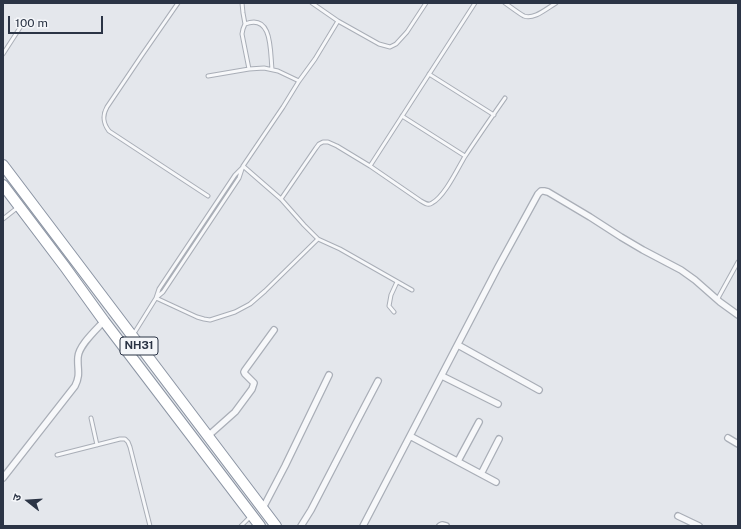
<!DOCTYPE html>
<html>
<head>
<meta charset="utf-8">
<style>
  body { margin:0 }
  #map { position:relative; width:741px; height:529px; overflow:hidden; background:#e4e7ec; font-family:"Public Sans","Noto Sans Devanagari",sans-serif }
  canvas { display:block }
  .frame { position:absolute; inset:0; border:4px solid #2b3445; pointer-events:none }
  .north { position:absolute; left:8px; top:481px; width:40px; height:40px; -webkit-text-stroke:3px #f4f6f9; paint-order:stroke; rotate:287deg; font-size:11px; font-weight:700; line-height:16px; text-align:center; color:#2b3445 }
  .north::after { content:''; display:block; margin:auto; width:14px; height:18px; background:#2b3445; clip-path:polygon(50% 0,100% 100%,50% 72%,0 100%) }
  .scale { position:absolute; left:8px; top:16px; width:95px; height:18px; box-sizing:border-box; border:2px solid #2b3445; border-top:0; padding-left:5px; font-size:12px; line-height:14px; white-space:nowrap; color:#2b3445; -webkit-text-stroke:3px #f4f6f9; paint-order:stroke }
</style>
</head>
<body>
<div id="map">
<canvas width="741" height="529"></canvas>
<div class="frame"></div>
<div class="north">उ</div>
<div class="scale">100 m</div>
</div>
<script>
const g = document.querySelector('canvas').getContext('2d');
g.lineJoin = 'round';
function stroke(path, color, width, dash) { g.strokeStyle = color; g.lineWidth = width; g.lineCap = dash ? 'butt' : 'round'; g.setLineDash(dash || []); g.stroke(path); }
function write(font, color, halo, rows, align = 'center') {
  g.font = font + ' "Public Sans",sans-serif'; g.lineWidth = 4; g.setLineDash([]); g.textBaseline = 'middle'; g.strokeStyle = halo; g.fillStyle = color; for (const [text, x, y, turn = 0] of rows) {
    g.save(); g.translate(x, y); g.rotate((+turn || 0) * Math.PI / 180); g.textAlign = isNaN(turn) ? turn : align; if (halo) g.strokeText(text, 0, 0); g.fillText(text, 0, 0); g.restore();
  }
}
const lane = new Path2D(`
  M 178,3 L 142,55 L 107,107 C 102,116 103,123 109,131 L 208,196
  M 242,3 L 243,13 L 245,24
  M 312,3 L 338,21 L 379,44 L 390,47 L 396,44 L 407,32 L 426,3
  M 505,3 C 511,7 517,12 524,16 C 534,20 547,8 556,3
  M 3,54 L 23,23
  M 249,69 L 242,34 L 243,29 L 245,24 C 273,13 270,52 272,69
  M 429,74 L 494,115
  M 208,76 L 249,69 L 264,68 L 278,71 L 299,81
  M 402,116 L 465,156
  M 243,166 L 281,199 L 304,225 L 318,239 L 340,249 L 412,290
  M 370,166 L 475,3
  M 281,199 L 316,148 L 319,144 L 323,142 L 328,142 L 337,146 L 370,166 L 421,201 C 425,203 428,206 432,203 C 444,197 457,170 464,158 C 477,138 491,118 505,98
  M 3,219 L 17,208
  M 157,297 L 163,292 L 239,178 L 243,166 L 283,107 L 299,81 L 315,59 L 338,21
  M 156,298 L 197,317 L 204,319 L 210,320 L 235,312 L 250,304 L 265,291 L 318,239
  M 717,300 L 738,262
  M 394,312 L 389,306 L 391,295 L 397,282
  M 133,335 L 156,298 L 159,289 L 235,175 L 242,168
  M 91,418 L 97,445
  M 57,455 L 120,439 L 125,439 L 128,442 L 130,447 L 150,526
  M 241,526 L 250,517`);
const street = new Path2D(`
  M 458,345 L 539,390
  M 442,376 L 498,404
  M 208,436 L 235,412 L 252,389 L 254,383 L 245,374 L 244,372 L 245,370 L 274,330
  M 410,436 L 496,482
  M 728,438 L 738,444
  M 458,461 L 479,422
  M 481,474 L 499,439
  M 3,478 L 75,386 C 81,374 77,369 78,357 C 79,345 96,330 104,321
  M 263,508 L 285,466 L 329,375
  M 678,516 L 699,526
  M 301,526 L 311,510 L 356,423 L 378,381
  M 363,526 L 498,267 L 538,194 L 541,191 L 544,191 L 548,192 L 590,217 L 621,237 L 643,250 L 681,270 L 695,280 L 720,302 L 738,315
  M 440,526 L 442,525 L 446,526`);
const highway = new Path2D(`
  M 3,165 L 276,526
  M 3,185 L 65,267 L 104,321 L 260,526`);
const shields = [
  [139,346,38]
];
const shieldNames = [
  ["NH31",139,346]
];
stroke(lane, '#a9aeb7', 5);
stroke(street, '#a9aeb7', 8);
stroke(highway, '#8b94a3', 12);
stroke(lane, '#f7f8fa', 3);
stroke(street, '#f7f8fa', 5.5);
stroke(highway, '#fff', 10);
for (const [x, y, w] of shields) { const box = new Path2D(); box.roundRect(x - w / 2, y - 9, w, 18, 3); g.fillStyle = '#f4f6f9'; g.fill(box); stroke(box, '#2b3445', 1); }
write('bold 11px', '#2b3445', null, shieldNames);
</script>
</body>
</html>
